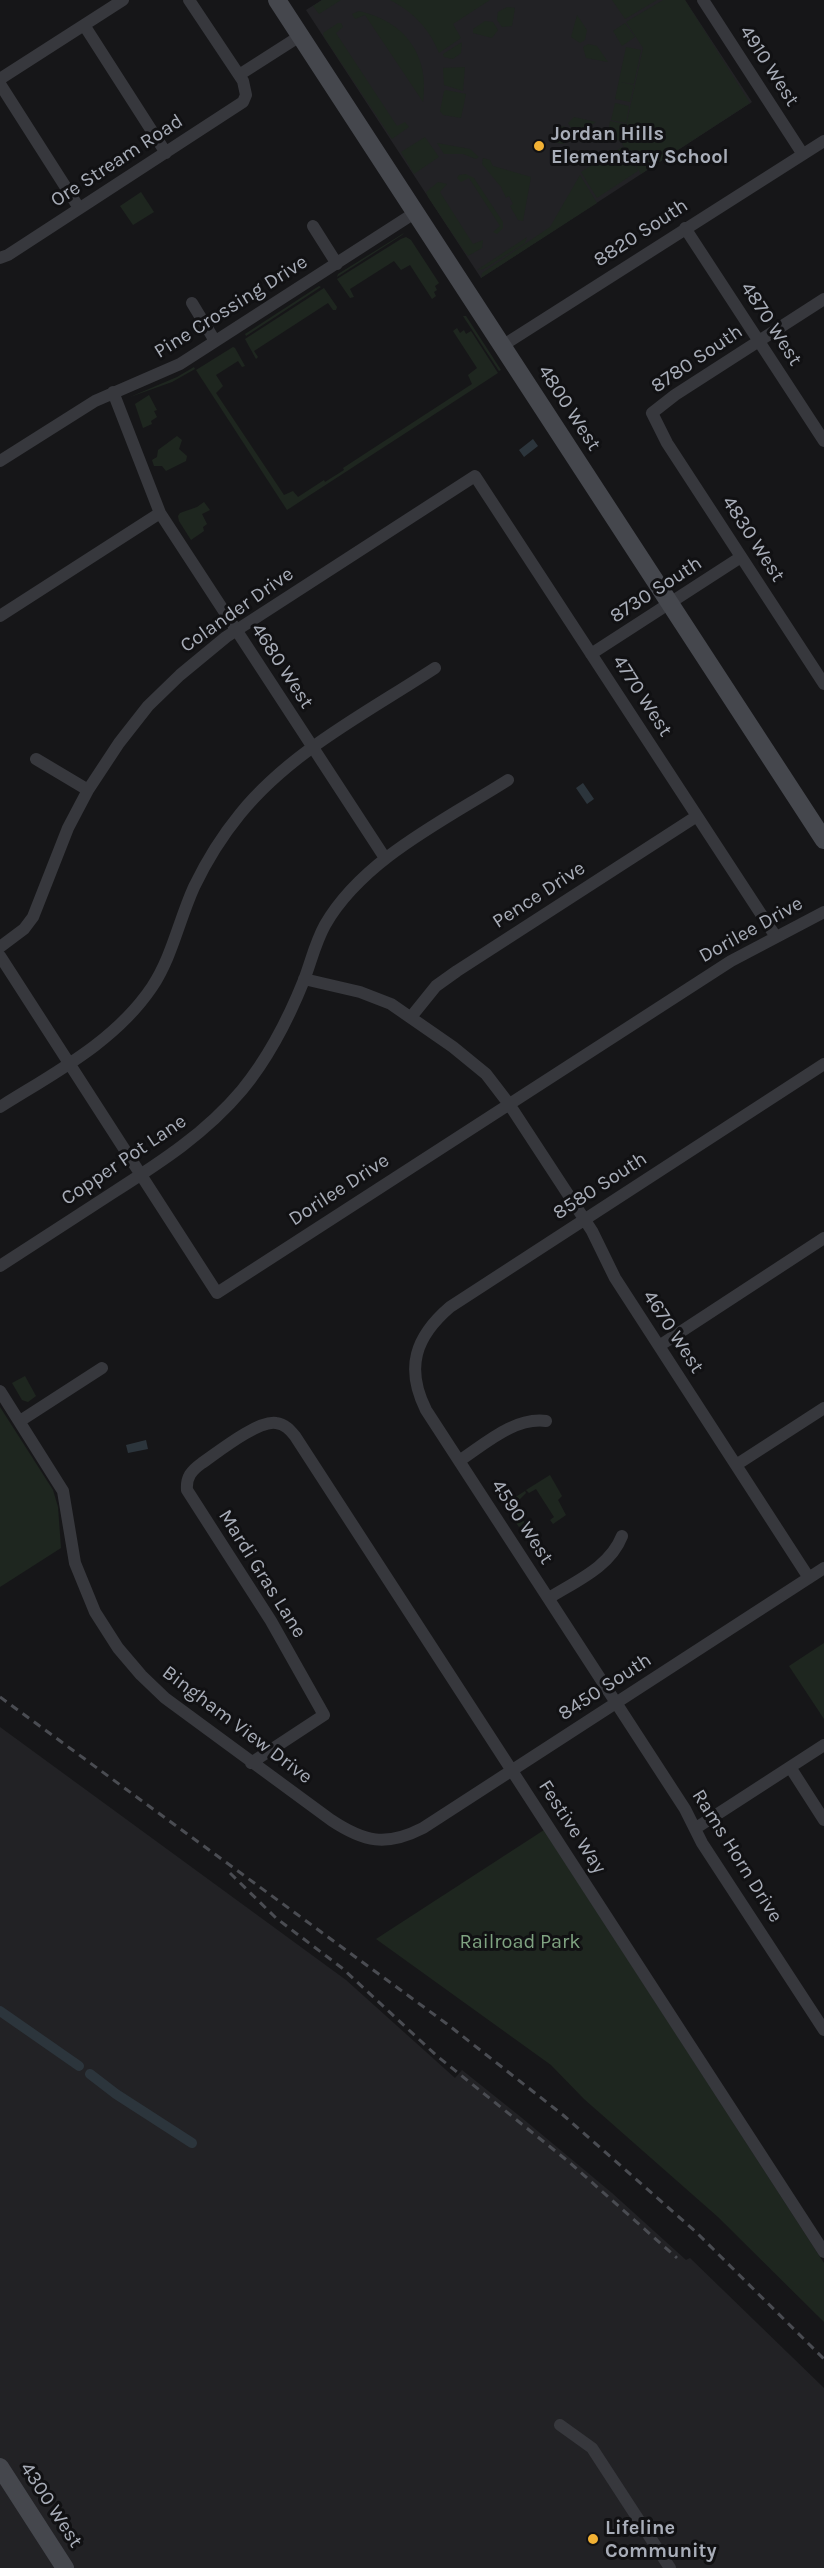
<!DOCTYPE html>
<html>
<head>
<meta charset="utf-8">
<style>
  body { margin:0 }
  canvas { display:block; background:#161618 }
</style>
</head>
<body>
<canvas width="824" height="2568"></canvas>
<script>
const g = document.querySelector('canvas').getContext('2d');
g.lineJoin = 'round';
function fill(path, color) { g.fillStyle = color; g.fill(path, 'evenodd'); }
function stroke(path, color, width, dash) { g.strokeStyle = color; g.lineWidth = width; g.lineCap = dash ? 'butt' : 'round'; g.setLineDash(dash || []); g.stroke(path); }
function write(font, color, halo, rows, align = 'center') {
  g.font = font + ' Karla,sans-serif'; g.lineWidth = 6; g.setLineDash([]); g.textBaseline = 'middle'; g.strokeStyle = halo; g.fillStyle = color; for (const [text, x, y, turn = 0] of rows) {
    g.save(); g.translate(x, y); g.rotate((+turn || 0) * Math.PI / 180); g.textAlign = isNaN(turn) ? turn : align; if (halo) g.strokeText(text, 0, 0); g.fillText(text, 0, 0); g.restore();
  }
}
const built = new Path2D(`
  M 322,0 L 685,0 L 752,102 L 481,278 L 306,10 Z
  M 0,1727 L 346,1980 L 455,2078 L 462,2070 L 522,2118 L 612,2193 L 686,2260 L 690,2258 L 824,2388 L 824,2568 L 0,2568 Z`);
const green = new Path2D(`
  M 322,0 L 341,0 L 319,14 L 313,6 Z
  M 390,0 L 490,0 L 453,24 L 461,38 L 439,53 C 429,28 413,12 390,0 Z
  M 612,0 L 657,0 L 625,19 Z
  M 663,0 L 685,0 L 750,103 L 641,174 L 622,144 L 643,48 L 626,22 Z
  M 507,7 L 515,8 L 512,26 L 502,27 L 497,20 L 498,12 Z
  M 359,11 C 405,21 430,56 423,102 L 365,15 L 355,19 L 352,14 Z
  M 577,15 L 587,30 L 585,40 L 580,43 L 571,37 Z
  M 485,21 L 493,22 L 498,30 L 492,38 L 473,33 L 473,29 Z
  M 338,23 L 341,23 L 343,27 L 336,33 L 397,126 L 405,122 L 409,127 L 392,139 L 324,37 L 323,33 Z
  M 625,23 L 635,37 L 622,46 L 613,31 Z
  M 462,42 L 461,53 L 453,59 L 444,57 L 443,54 Z
  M 588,44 L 597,46 L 608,62 L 586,58 L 583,47 Z
  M 626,47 L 641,50 L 634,84 L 621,82 L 634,85 L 630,102 L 615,99 Z
  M 465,67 L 463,91 L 444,85 L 443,68 Z
  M 446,90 L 466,94 L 461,118 L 443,115 L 440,111 L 444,91 Z
  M 615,103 L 629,106 L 626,123 L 611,120 Z
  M 574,117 L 596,122 L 580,133 L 573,131 L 568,123 Z
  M 610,121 L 625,124 L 622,141 L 607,138 Z
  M 564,126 L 569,134 L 568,141 L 563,144 L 553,142 L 556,129 Z
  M 425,137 L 439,157 L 414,174 L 401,152 Z
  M 437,143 L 470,149 L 479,157 L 476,159 L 463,154 L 444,154 Z
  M 622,147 L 638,171 L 597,198 L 581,172 Z
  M 483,158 L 490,160 L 493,166 L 531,177 L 523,221 L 518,220 L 510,206 L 513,204 L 509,196 L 506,198 L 501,187 L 482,164 Z
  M 466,174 L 474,178 L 503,222 L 503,228 L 497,234 L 493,232 L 500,226 L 469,178 L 461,182 L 457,178 L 459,175 Z
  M 580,175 L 597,203 L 481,278 L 482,273 L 550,227 Z
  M 438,182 L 447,184 L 440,192 L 473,244 L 483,240 L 482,248 L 468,256 L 464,251 L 428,197 L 426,192 Z
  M 141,192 L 154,212 L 133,225 L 120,206 Z
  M 404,233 L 402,235 L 337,277 L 338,274 Z
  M 406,237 L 411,240 L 439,283 L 435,286 L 437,290 L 434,292 L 436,296 L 432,299 L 410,265 L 401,270 L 394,261 L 350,289 L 354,297 L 350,298 L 337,279 L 401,239 Z
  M 527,237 L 525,243 L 484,269 L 477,270 Z
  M 319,286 L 321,287 L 246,336 L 245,334 Z
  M 324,288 L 337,307 L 336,310 L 333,310 L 328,303 L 254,351 L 258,357 L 256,359 L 245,339 Z
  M 463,316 L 466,316 L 501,370 L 499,371 Z
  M 457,328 L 460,333 L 464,330 L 466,334 L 471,331 L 498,373 L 287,510 L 196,370 L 233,347 L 235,348 L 245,366 L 242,367 L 238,361 L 216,375 L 223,386 L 216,393 L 284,495 L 293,491 L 298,497 L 324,480 L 325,482 L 344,470 L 343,468 L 472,384 L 468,375 L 477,368 L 453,331 Z
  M 194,367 L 195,369 L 172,382 L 130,397 L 177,377 Z
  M 149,395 L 157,410 L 154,411 L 157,417 L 151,421 L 152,424 L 143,428 L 135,404 Z
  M 177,436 L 182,440 L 179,449 L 187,456 L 186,461 L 166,471 L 162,466 L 154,466 L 152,460 L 157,457 L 158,450 Z
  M 204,502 L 210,510 L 202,514 L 207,524 L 203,527 L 204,531 L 191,540 L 179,521 L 178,516 L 180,513 L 197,507 Z
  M 25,1376 L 36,1396 L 28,1402 L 22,1400 L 12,1383 Z
  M 0,1407 L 53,1490 L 58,1507 L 61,1548 L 0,1587 Z
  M 550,1475 L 562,1496 L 558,1500 L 566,1515 L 553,1524 L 550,1520 L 554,1517 L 536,1489 L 529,1493 L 526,1490 Z
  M 525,1491 L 526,1493 L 517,1502 L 524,1512 L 522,1519 L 525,1523 L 519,1527 L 503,1505 Z
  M 824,1643 L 824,1719 L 789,1666 Z
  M 544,1830 L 824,2263 L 824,2322 L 718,2217 L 584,2099 L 551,2065 L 376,1939 Z`);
const water = new Path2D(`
  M 533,439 L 538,446 L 524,457 L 519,450 Z
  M 583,783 L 594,799 L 587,804 L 576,788 Z
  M 146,1440 L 148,1449 L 128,1453 L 126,1445 Z`);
const canal = new Path2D(`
  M 0,2011 L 79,2066
  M 90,2074 L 116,2094 L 192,2143`);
const street = new Path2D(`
  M 703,0 L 802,153
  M 84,25 L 166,153
  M 239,75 L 300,36
  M 0,79 L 123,0
  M 0,84 L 79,208
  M 313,226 L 337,264
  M 685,228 L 824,441
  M 0,258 L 8,255 L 243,102 L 246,95 L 243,81 L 189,0
  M 824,299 L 675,395 L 652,413 L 667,443 L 824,684
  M 192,303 L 215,341
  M 502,346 L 824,141
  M 113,392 L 160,513 L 385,858
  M 0,461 L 95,401 L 180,364 L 416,212
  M 0,616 L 160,513
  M 591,654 L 741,557
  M 36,759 L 88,790
  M 0,947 L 24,929 L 33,917 L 68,828 L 88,790 L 119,743 L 148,706 L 180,675 L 226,637 L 475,476 L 776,937
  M 0,956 L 217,1293 L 731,961 L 824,912
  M 304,979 L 360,992 L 391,1004 L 453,1047 L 486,1074 L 509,1104 L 592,1231 L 615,1278 L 809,1578
  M 411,1017 L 436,986 L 457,971 L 697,816
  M 824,1064 L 450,1307 C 415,1337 405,1368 426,1410 L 685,1809 L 702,1843 L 824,2030
  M 0,1107 C 54,1073 115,1042 152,987 C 172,957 179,920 194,887 C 206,862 222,836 240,814 C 291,751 368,712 435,668
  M 0,1266 C 38,1241 76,1217 114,1192 C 161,1162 206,1133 242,1090 C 269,1057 288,1020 304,980 C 311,962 315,943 325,925 C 363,859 445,820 508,780
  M 659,1346 L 824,1238
  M 0,1391 L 63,1491 L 75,1563 L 95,1612 L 118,1648 L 141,1675 L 165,1698 L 331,1820 C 364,1842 386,1847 423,1828 L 824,1568
  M 20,1421 L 102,1368
  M 459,1461 C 485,1444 514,1417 546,1421
  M 736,1465 L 824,1408
  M 549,1598 C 576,1581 610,1567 622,1536
  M 251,1763 L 324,1715 L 271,1621 L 187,1490 C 186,1477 191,1471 202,1463 C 218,1452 258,1420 276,1423 C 285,1424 290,1430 295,1436 L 824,2252
  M 790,1767 L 824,1820
  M 696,1828 L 824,1745
  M 560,2425 L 592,2448 L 670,2568`);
const secondary = new Path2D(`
  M 277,0 L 824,840
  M 0,2467 L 65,2568`);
const rail = new Path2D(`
  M 0,1697 L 447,2024 L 563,2115 L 696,2232 L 824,2359
  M 230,1873 L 276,1918 L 342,1968 L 437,2056 L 569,2162 L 677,2258`);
const markers = [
  [539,146,6,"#f2b134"],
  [593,2539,6,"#f2b134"]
];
const streetNames = [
  ["4910 West",769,66,57],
  ["Ore Stream Road",117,161,-33],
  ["8820 South",641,233,-33],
  ["Pine Crossing Drive",231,307,-32],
  ["4870 West",771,324,57],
  ["8780 South",697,359,-34],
  ["4800 West",569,408,57],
  ["4830 West",753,539,57],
  ["8730 South",656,590,-33],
  ["Colander Drive",237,610,-35],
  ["4680 West",282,666,57],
  ["4770 West",642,696,57],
  ["Pence Drive",539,895,-33],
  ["Dorilee Drive",751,930,-29],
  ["Copper Pot Lane",124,1160,-34],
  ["8580 South",600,1186,-33],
  ["Dorilee Drive",339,1190,-33],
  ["4670 West",673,1332,57],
  ["4590 West",522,1522,57],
  ["Mardi Gras Lane",262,1574,58],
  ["8450 South",605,1687,-33],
  ["Bingham View Drive",237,1725,37],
  ["Festive Way",572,1827,57],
  ["Rams Horn Drive",737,1856,58],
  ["4300 West",51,2505,57]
];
const poiNames = [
  ["Jordan Hills",551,134],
  ["Elementary School",551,157],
  ["Lifeline",605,2528],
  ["Community",605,2551]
];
const parkNames = [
  ["Railroad Park",520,1942]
];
fill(built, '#222225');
fill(green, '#1e261f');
fill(water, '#2c353c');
stroke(canal, '#2c353c', 10);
stroke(street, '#37383d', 12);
stroke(secondary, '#45474d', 18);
stroke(rail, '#4a4c52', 3, [8, 6]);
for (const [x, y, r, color] of markers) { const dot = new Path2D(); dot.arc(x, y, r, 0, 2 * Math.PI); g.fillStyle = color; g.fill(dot); stroke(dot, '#111113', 2); }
write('20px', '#a8adb8', '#111113', streetNames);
write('bold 20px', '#a8adb8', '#111113', poiNames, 'left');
write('20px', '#7fa381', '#111113', parkNames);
</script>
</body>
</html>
